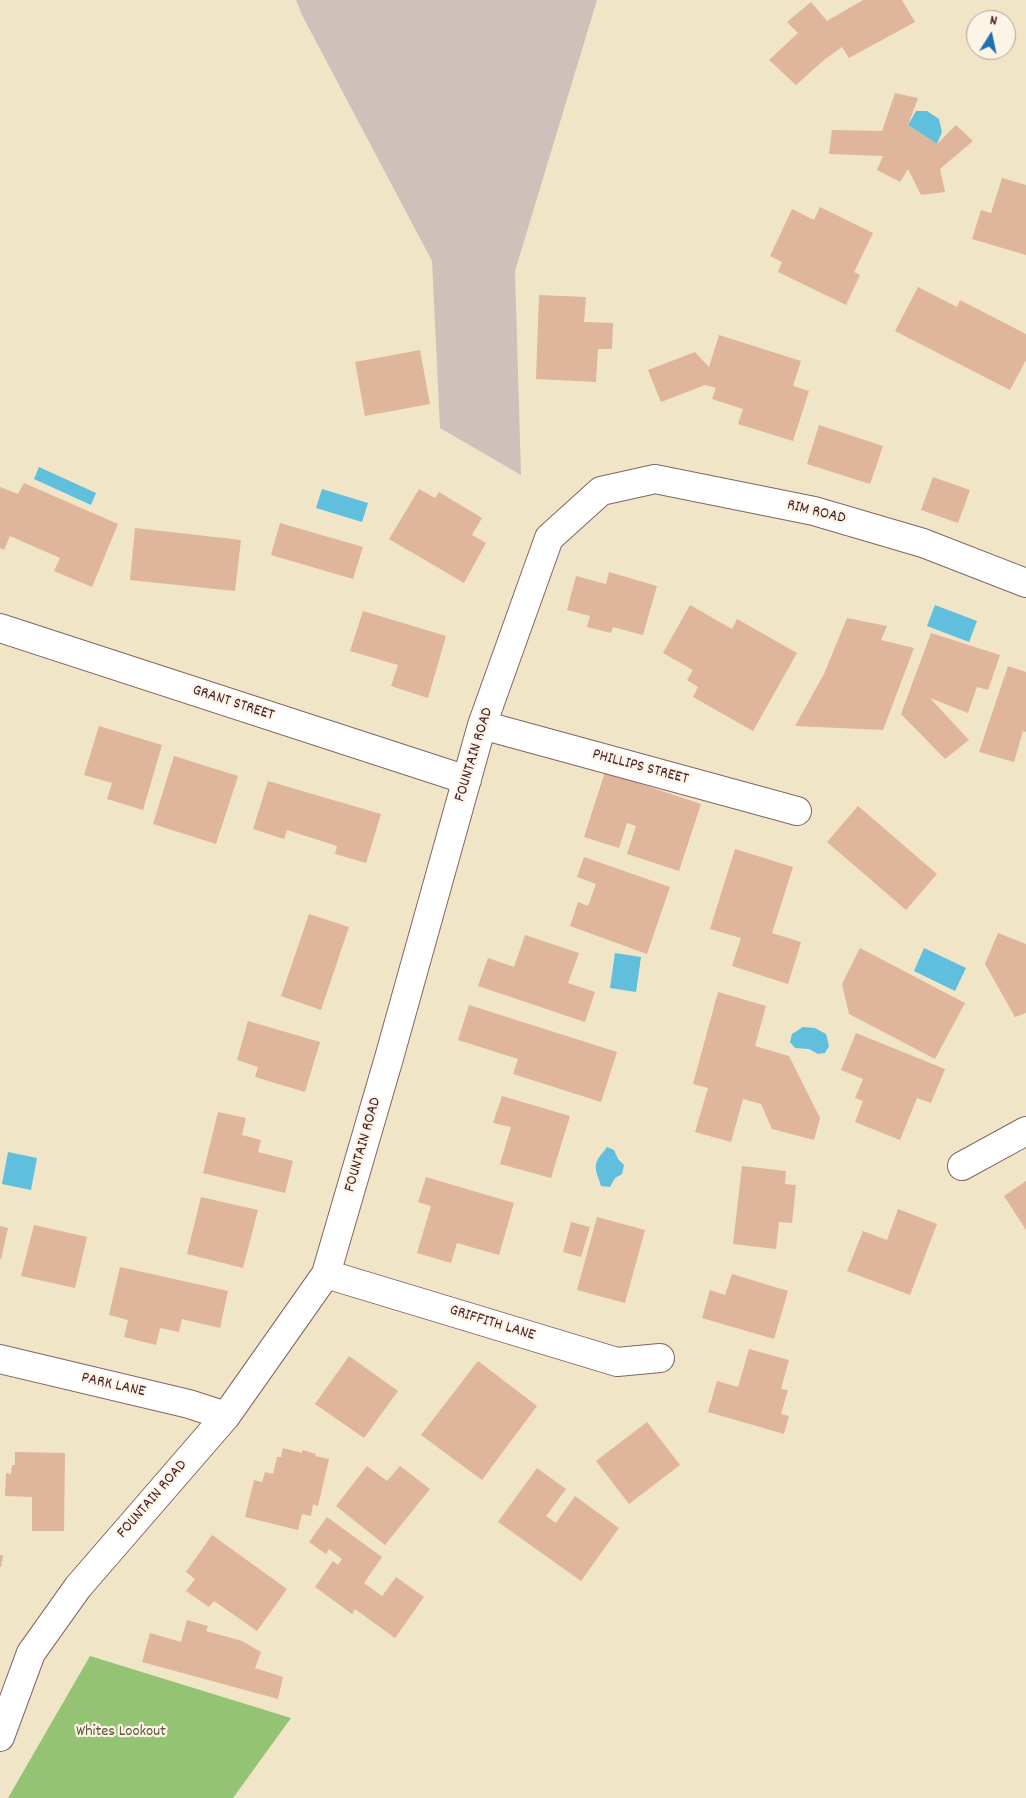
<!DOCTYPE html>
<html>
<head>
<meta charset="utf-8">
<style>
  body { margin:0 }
  #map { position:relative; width:1026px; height:1798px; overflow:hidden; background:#f1e5c8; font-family:Dekko,sans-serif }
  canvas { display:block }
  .north { position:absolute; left:966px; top:10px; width:50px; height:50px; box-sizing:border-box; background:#fcf5e5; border:1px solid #b59f9b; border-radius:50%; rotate:10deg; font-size:14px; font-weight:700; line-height:20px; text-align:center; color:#4a1f2b }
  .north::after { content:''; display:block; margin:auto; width:18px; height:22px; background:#1f6fb2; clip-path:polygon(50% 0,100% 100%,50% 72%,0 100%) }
</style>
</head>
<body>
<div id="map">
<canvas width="1026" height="1798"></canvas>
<div class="north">N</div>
</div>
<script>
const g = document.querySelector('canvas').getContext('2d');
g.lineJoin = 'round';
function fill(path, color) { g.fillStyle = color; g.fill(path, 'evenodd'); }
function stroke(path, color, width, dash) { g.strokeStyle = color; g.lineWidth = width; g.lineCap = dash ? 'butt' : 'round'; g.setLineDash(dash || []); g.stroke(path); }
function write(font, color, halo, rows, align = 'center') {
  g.font = font + ' Dekko,sans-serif'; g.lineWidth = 4.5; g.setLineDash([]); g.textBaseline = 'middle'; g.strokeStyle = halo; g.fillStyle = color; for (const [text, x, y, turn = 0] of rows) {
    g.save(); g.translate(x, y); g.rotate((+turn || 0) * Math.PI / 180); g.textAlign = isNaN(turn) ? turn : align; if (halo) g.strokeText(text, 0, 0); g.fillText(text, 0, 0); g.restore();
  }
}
const industrial = new Path2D(`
  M 296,0 L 597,0 L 515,271 L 521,475 L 440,428 L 432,261 L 302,15 Z`);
const green = new Path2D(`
  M 90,1656 L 291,1718 L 233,1798 L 8,1798 Z`);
const water = new Path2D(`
  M 916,111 L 927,111 L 939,119 L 942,132 L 937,144 L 908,125 Z
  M 39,467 L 96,493 L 91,505 L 34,479 Z
  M 322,489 L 368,503 L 362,522 L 316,508 Z
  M 935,605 L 977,621 L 969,642 L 927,626 Z
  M 924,948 L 966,968 L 955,991 L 914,971 Z
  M 615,953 L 641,957 L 636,992 L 610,988 Z
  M 803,1027 L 815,1028 L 826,1034 L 829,1046 L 825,1053 L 818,1054 L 809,1049 L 795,1048 L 790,1042 L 792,1034 Z
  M 607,1147 L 614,1150 L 618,1159 L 624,1165 L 622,1174 L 615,1178 L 610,1187 L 601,1186 C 599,1178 593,1168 597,1161 C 599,1156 604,1152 607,1147 Z
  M 8,1152 L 37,1158 L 31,1190 L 2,1184 Z`);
const building = new Path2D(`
  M 863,0 L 902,0 L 915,22 L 849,58 L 842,47 L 824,60 L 796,85 L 769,60 L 798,33 L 787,22 L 811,2 L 827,21 Z
  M 895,93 L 918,98 L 908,125 L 937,144 L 956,125 L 973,141 L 940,169 L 945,192 L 921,195 L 908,169 L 900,182 L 877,170 L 883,156 L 829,154 L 832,130 L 882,131 Z
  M 1002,178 L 1026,185 L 1026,255 L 972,239 L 981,210 L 991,213 Z
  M 820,207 L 873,233 L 854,272 L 860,275 L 846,305 L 778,272 L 782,262 L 770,256 L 792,209 L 814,220 Z
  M 918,287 L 957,307 L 960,300 L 1026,334 L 1026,360 L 1010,390 L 895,331 Z
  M 539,295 L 586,297 L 584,322 L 613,323 L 612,349 L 598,349 L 596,382 L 536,379 Z
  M 719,335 L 801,361 L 793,386 L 809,391 L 793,441 L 738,424 L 743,409 L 712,399 L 716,388 L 705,385 L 661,402 L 648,370 L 695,352 L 709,367 Z
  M 420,350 L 430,404 L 365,416 L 355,362 Z
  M 819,425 L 883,446 L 870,484 L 807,464 Z
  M 933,477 L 970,490 L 958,523 L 921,510 Z
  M 24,483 L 118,524 L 92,587 L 54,571 L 60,558 L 10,536 L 4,550 L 0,548 L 0,487 L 18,494 Z
  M 419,489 L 435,498 L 439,492 L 482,518 L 472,535 L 486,543 L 464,583 L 389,539 Z
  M 280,523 L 363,547 L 353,579 L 271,555 Z
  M 135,528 L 241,540 L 235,591 L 130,580 Z
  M 609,572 L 657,586 L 643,635 L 613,627 L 611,633 L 587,627 L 590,616 L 567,610 L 576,576 L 606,584 Z
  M 690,605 L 732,629 L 737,619 L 797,653 L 753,731 L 693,697 L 698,687 L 687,680 L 693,670 L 663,653 Z
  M 363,611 L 446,636 L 428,698 L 391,686 L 398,665 L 350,651 Z
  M 847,618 L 887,626 L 881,640 L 914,648 L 883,730 L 795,726 L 824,674 Z
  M 931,633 L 1000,655 L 988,690 L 977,687 L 968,713 L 930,698 L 969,740 L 945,759 L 901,714 Z
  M 1008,666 L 1026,672 L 1026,732 L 1023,731 L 1014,762 L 979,752 Z
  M 99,726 L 162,745 L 143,810 L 107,799 L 112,783 L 84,775 Z
  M 174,756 L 238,776 L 216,844 L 153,824 Z
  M 605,772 L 701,804 L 679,871 L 627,854 L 636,826 L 627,823 L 619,848 L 584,837 Z
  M 268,781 L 381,814 L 366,863 L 335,854 L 337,846 L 287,830 L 284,839 L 253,829 Z
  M 858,806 L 937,874 L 906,910 L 827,842 Z
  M 735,849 L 793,867 L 772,933 L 801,942 L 788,984 L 732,966 L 741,938 L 710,929 Z
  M 584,857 L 670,887 L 647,954 L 570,926 L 578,902 L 588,906 L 596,884 L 577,877 Z
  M 309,914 L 349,927 L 321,1010 L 281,996 Z
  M 998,933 L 1026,944 L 1026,1013 L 1015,1017 L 985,964 Z
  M 525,935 L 579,953 L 568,983 L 595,992 L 585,1022 L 478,986 L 488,958 L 514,967 Z
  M 860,948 L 965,1003 L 935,1059 L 849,1014 L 842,984 Z
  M 718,992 L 766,1006 L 755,1046 L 789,1056 L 820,1118 L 814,1140 L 772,1129 L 761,1104 L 743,1099 L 731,1142 L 695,1132 L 708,1088 L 693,1084 Z
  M 469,1005 L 617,1052 L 601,1102 L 513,1074 L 518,1059 L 458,1040 Z
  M 248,1021 L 320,1042 L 305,1092 L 255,1077 L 258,1067 L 237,1060 Z
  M 856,1033 L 945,1069 L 931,1103 L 917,1098 L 900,1140 L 855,1122 L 863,1101 L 855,1098 L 863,1079 L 841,1070 Z
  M 502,1096 L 570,1116 L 551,1178 L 500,1164 L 511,1127 L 493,1123 Z
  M 218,1112 L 246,1118 L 242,1135 L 261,1140 L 258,1152 L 293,1161 L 285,1193 L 203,1173 Z
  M 742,1166 L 786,1171 L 785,1184 L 796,1185 L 792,1223 L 779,1222 L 776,1249 L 733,1244 Z
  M 426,1177 L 514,1203 L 499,1255 L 457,1243 L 451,1263 L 417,1253 L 431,1206 L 418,1202 Z
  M 1026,1181 L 1026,1230 L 1004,1196 Z
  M 201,1197 L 258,1210 L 243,1268 L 187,1254 Z
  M 898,1209 L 937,1224 L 910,1295 L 847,1271 L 863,1231 L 887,1240 Z
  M 597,1217 L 645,1230 L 625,1303 L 577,1290 Z
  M 571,1222 L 590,1227 L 581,1257 L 563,1252 Z
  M 34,1225 L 87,1237 L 75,1288 L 21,1276 Z
  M 0,1226 L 8,1228 L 1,1259 L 0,1259 Z
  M 120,1267 L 228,1291 L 220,1328 L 182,1319 L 179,1332 L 160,1328 L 156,1345 L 124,1337 L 128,1320 L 109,1315 Z
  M 732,1274 L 788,1291 L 774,1339 L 702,1318 L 710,1290 L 725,1295 Z
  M 749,1349 L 789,1360 L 781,1389 L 788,1390 L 781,1414 L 789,1416 L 784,1434 L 708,1412 L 717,1381 L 738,1387 Z
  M 349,1356 L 398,1391 L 364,1438 L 315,1404 Z
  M 478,1361 L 537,1406 L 482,1480 L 421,1435 Z
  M 647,1422 L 680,1465 L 629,1504 L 596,1461 Z
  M 283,1448 L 302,1453 L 302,1450 L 316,1454 L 315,1456 L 329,1459 L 318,1506 L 313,1504 L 311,1516 L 302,1514 L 298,1530 L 245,1517 L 254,1480 L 262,1482 L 265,1472 L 273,1474 L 277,1457 L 281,1457 Z
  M 15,1452 L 65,1453 L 64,1531 L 32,1531 L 32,1497 L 5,1496 L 6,1473 L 11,1474 L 12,1465 L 15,1465 Z
  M 367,1466 L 387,1481 L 400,1466 L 430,1489 L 385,1545 L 336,1506 Z
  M 537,1468 L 566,1489 L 546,1516 L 556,1523 L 575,1496 L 619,1528 L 581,1581 L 498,1522 Z
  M 327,1517 L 382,1557 L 364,1583 L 382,1596 L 396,1577 L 424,1597 L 395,1638 L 355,1609 L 352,1614 L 315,1587 L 333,1561 L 338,1565 L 342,1559 L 329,1549 L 326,1554 L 309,1542 Z
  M 212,1535 L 287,1589 L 257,1631 L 214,1601 L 209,1607 L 186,1591 L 195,1579 L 186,1572 Z
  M 0,1555 L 3,1555 L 1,1567 L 0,1567 Z
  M 187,1620 L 208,1626 L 206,1631 L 242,1641 L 261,1652 L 255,1668 L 283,1677 L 278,1699 L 142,1662 L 150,1633 L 181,1642 Z`);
const minor = new Path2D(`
  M 0,628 L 467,780
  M 482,725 L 797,811
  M 962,1166 L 1026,1131
  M 326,1274 L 617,1362 L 660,1358
  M 0,1359 L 189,1404 L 226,1416
  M 0,1737 L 31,1653 L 78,1587 L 226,1416 L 326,1274 L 389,1058 L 482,725 L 549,538 L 601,491 L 655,479 L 814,511 L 923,543 L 1026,583`);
const streetNames = [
  ["RIM ROAD",816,513,14],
  ["GRANT STREET",233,704,18],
  ["FOUNTAIN ROAD",475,755,-73],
  ["PHILLIPS STREET",640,768,15],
  ["FOUNTAIN ROAD",364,1145,-74],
  ["GRIFFITH LANE",492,1324,17],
  ["PARK LANE",113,1386,13],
  ["FOUNTAIN ROAD",153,1500,-49]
];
const parkNames = [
  ["Whites Lookout",121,1733]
];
fill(industrial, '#cfc0ba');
fill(green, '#94c473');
fill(water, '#5fbfdd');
fill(building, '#dfb59b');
stroke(minor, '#846462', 30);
stroke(minor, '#fff', 28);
write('16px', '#4a1f2b', '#fcf5e5', streetNames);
write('16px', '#605141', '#fcf5e5', parkNames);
</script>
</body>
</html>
